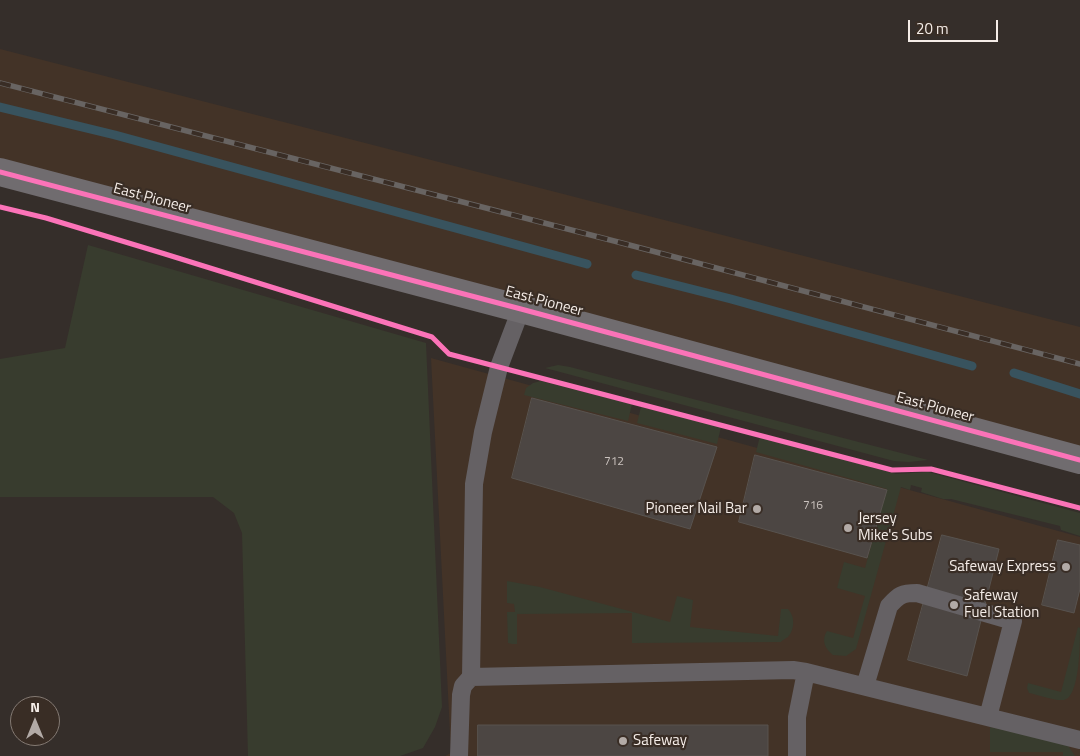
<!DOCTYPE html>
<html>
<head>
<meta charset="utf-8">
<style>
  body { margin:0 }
  #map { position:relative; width:1080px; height:756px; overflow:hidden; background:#352e2a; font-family:"Titillium Web",sans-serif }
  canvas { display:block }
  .north { position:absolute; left:10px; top:696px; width:50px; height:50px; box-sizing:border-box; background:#392d25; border:1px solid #847a73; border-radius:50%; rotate:0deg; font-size:14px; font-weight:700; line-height:20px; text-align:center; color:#f5ede8 }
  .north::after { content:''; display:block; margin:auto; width:18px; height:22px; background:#b2aaa6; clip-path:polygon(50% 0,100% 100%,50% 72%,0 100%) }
  .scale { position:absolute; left:908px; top:20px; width:90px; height:22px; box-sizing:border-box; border:2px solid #f5ede8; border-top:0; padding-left:6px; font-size:15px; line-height:18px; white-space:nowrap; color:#f5ede8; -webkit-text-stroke:4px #392d25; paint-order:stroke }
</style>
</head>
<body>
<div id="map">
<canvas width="1080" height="756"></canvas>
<div class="north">N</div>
<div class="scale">20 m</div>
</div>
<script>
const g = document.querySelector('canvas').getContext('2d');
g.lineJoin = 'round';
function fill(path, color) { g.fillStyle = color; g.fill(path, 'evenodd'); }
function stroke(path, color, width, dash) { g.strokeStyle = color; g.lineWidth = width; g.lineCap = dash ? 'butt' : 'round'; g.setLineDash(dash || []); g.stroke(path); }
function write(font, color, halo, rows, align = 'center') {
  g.font = font + ' "Titillium Web",sans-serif'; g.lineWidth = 4.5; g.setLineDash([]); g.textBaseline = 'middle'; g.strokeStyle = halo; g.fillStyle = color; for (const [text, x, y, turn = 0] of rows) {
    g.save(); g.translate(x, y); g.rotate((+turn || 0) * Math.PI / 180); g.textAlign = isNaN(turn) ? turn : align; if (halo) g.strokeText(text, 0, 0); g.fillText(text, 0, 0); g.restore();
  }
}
const built = new Path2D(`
  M 0,49 L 1080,327 L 1080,461 L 0,172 Z
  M 431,358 L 1080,537 L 1080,756 L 445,756 L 451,753 Z`);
const green = new Path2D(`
  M 88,245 L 426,343 L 442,707 L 435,727 L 423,748 L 400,756 L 248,756 L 242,533 L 234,513 L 213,497 L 0,497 L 0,359 L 65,348 Z
  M 558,365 L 570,367 L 928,460 L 909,462 L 894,461 L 545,368 Z
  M 541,381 L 632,404 L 628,421 L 524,395 L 526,388 L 533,383 Z
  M 641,407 L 721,427 L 717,444 L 637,423 Z
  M 760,436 L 896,474 L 928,472 L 1080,513 L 1080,536 L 1061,530 L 1060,526 L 951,499 L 943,499 L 921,492 L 922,488 L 911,485 L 910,490 L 901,487 L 856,649 L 846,656 L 833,655 C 825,649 821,640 827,631 L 853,638 L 865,596 L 837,588 L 844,562 L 865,568 L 887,489 L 756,452 Z
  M 507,581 L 540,587 L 670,622 L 677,596 L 693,600 L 690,627 L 778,636 L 781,609 L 788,609 C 795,616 795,629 788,637 C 788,637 781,641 781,642 L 632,643 L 632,613 L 517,614 L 517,644 L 512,644 L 508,643 L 507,612 L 515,612 L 514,604 L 507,603 Z
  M 1078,627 L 1080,628 C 1080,643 1080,697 1064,700 C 1054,701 1039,695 1029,693 L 1027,688 L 1028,683 L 1061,692 Z
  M 990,727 L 1067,744 L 1075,756 L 1063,756 L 1063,752 L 990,752 Z`);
const stream = new Path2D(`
  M 0,107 L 115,135 L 587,264
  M 636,275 L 731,299 L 972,366
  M 1014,373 L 1080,394`);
const building = new Path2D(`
  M 532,398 L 717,447 L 690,529 L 512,478 Z
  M 755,455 L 887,490 L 867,558 L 739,522 Z
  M 942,535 L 999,549 L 967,676 L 908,660 Z
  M 1058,540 L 1080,545 L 1080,589 L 1074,613 L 1042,605 Z
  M 478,725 L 768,725 L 768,756 L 478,756 Z`);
const lane = new Path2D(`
  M 521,309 L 499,367 L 483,432 L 474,484 L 471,677 L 793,670 L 806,672 L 1080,740
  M 865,686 L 889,606 C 899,595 902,593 917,593 L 1013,621 L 988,717
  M 459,756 L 461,695 L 463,686 L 471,677
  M 797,756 L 797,717 L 806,672`);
const secondary = new Path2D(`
  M 0,172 L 521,309 L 1080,460`);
const rail = new Path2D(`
  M 0,83 L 618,242 L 1080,364`);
const cycleway = new Path2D(`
  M 0,172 L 521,309 L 1080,460
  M 0,207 L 46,218 L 165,254 L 432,337 L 449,354 L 892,470 L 931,469 L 1080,508`);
const markers = [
  [757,509,5,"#b2aaa6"],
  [848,528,5,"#b2aaa6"],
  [1066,567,5,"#b2aaa6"],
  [954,605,5,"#b2aaa6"],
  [623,741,5,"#b2aaa6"]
];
const numberNames = [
  ["712",614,462],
  ["716",813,506]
];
const streetNames = [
  ["East Pioneer",152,199,15],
  ["East Pioneer",544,302,15],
  ["East Pioneer",935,408,15]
];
const poiNames = [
  ["Pioneer Nail Bar",747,509,"right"],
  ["Jersey",858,519],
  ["Mike's Subs",858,536],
  ["Safeway Express",1056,567,"right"],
  ["Safeway",964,596],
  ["Fuel Station",964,613],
  ["Safeway",633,741]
];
fill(built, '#433327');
fill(green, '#383c2e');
stroke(stream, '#38535e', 9);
fill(building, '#4c4643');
stroke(building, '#58534f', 1);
stroke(lane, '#656164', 18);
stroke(secondary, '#706c6f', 28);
stroke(rail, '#686462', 5.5);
stroke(rail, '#392d25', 4, [11]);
stroke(cycleway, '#fb73b8', 5);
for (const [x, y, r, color] of markers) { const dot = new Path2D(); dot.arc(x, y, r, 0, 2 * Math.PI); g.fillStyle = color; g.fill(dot); stroke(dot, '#392d25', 2); }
write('12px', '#cbc3bf', null, numberNames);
write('15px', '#f5ede8', '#392d25', streetNames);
write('15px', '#f5ede8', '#392d25', poiNames, 'left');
</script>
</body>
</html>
